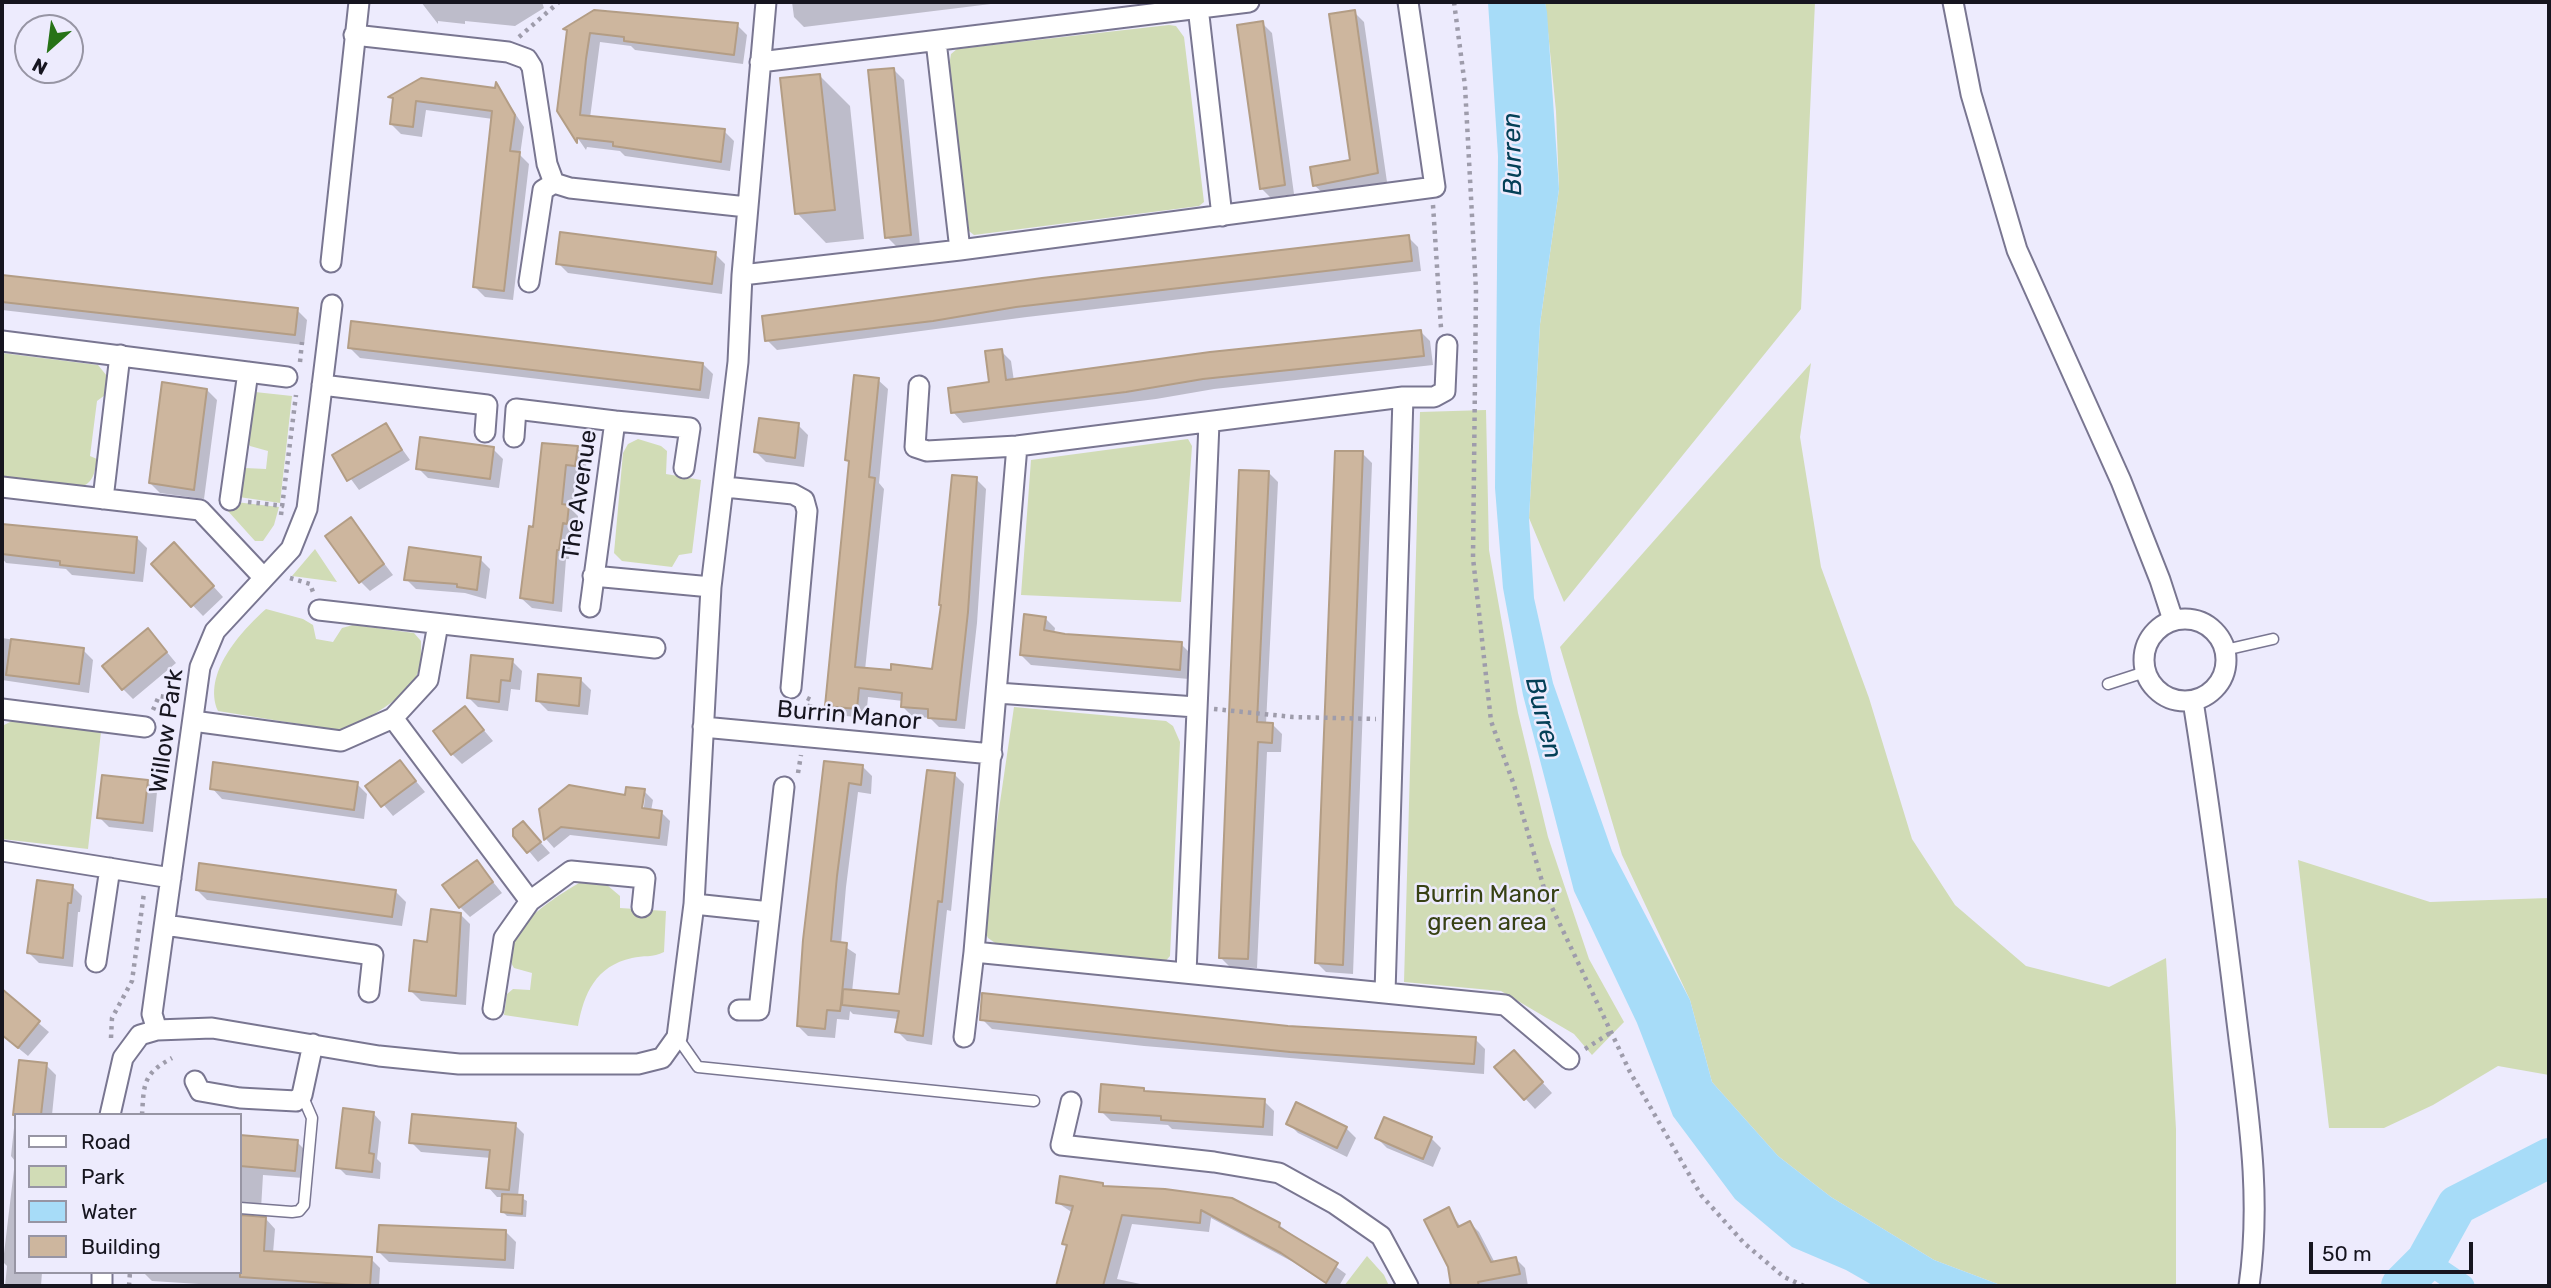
<!DOCTYPE html>
<html>
<head>
<meta charset="utf-8">
<style>
  body { margin:0 }
  #map { position:relative; width:2551px; height:1288px; overflow:hidden; background:#edebfd; font-family:Rubik,sans-serif }
  canvas { display:block }
  .frame { position:absolute; inset:0; border:4px solid #16151f; pointer-events:none }
  .legend { position:absolute; left:14px; top:1113px; width:228px; height:161px; box-sizing:border-box; background:#edebfd; border:2px solid #9795a4; margin:0; padding:9px 12px; list-style:none; font-size:21px; color:#16151f }
  .legend li { display:flex; align-items:center; gap:14px; height:35px }
  .legend b { width:35px; border:2px solid #9795a4 }
  .north { position:absolute; left:14px; top:14px; width:70px; height:70px; box-sizing:border-box; background:#edebfd; border:2px solid #9795a4; border-radius:50%; rotate:208deg; font-size:19px; font-weight:700; line-height:28px; text-align:center; color:#16151f }
  .north::after { content:''; display:block; margin:auto; width:24px; height:32px; background:#277317; clip-path:polygon(50% 0,100% 100%,50% 72%,0 100%) }
  .scale { position:absolute; left:2309px; top:1242px; width:164px; height:32px; box-sizing:border-box; border:4px solid #16151f; border-top:0; padding-left:9px; font-size:21px; line-height:24px; white-space:nowrap; color:#16151f; -webkit-text-stroke:5px #edebfd; paint-order:stroke }
</style>
</head>
<body>
<div id="map">
<canvas width="2551" height="1288"></canvas>
<div class="frame"></div>
<ul class="legend">
<li><b style="height:9px;background:#fff"></b>Road</li>
<li><b style="height:19px;background:#d1dcb6"></b>Park</li>
<li><b style="height:19px;background:#a7dcf8"></b>Water</li>
<li><b style="height:19px;background:#cdb69e"></b>Building</li>
</ul>
<div class="north">N</div>
<div class="scale">50 m</div>
</div>
<script>
const g = document.querySelector('canvas').getContext('2d');
g.lineJoin = 'round';
function fill(path, color) { g.fillStyle = color; g.fill(path, 'evenodd'); }
function stroke(path, color, width, dash) { g.strokeStyle = color; g.lineWidth = width; g.lineCap = dash ? 'butt' : 'round'; g.setLineDash(dash || []); g.stroke(path); }
function write(font, color, halo, rows, align = 'center') {
  g.font = font + ' Rubik,sans-serif'; g.lineWidth = 5; g.setLineDash([]); g.textBaseline = 'middle'; g.strokeStyle = halo; g.fillStyle = color; for (const [text, x, y, turn = 0] of rows) {
    g.save(); g.translate(x, y); g.rotate((+turn || 0) * Math.PI / 180); g.textAlign = isNaN(turn) ? turn : align; if (halo) g.strokeText(text, 0, 0); g.fillText(text, 0, 0); g.restore();
  }
}
const green = new Path2D(`
  M 1545,2 L 1815,2 L 1801,309 L 1564,602 L 1529,518 L 1540,324 L 1559,189 L 1556,111 Z
  M 1169,25 L 1176,26 L 1184,37 L 1204,202 L 1199,206 L 974,235 L 969,231 L 949,66 L 951,54 L 957,49 Z
  M 2,353 L 98,365 L 107,376 L 105,395 L 97,401 L 90,456 L 97,459 C 94,476 93,484 76,489 L 2,478 Z
  M 1811,363 L 1800,437 L 1821,567 L 1869,698 L 1912,839 L 1955,905 L 2026,966 L 2109,987 L 2166,958 L 2176,1129 L 2176,1286 L 2003,1286 L 1934,1260 L 1831,1197 L 1778,1156 L 1712,1082 L 1690,1000 L 1622,855 L 1560,647 Z
  M 255,392 L 292,396 L 280,503 L 239,497 L 245,468 L 266,469 L 268,451 L 250,446 L 246,441 L 252,394 Z
  M 1486,410 L 1489,550 L 1518,713 L 1548,837 L 1589,959 L 1624,1022 L 1592,1055 L 1574,1034 L 1501,991 L 1404,982 L 1420,412 Z
  M 638,439 L 661,446 L 667,451 L 666,474 L 701,480 L 692,553 L 679,555 L 672,567 L 622,561 L 614,553 L 623,453 L 628,444 Z
  M 1188,439 L 1192,446 L 1181,602 L 1021,595 L 1031,460 Z
  M 218,500 L 279,507 L 274,525 L 263,541 L 255,541 Z
  M 315,549 L 337,582 L 292,576 Z
  M 266,609 L 303,619 L 313,625 L 316,639 L 333,642 L 342,628 L 353,625 L 414,633 L 421,641 C 421,653 422,664 417,675 C 410,695 362,723 342,731 L 218,711 C 202,674 241,631 266,609 Z
  M 1014,707 L 1166,721 L 1173,726 L 1180,742 L 1170,956 L 1163,964 L 1001,947 L 988,938 L 982,925 Z
  M 12,721 L 101,732 L 88,849 L 2,839 L 2,726 Z
  M 2298,860 L 2430,902 L 2549,898 L 2549,1075 L 2498,1066 L 2433,1105 L 2384,1128 L 2329,1128 Z
  M 579,883 L 607,885 L 620,896 L 620,908 L 666,911 L 664,952 C 653,958 643,955 632,958 C 596,966 584,993 578,1026 L 504,1015 L 507,994 L 513,989 L 530,990 L 532,973 L 514,968 C 494,934 554,898 579,883 Z
  M 1367,1256 L 1384,1275 L 1389,1286 L 1344,1286 Z`);
const water = new Path2D(`
  M 1488,2 L 1545,2 L 1547,12 L 1559,189 L 1540,324 L 1529,518 L 1534,598 L 1553,683 L 1612,851 L 1690,1000 L 1712,1082 L 1778,1156 L 1831,1197 L 1934,1260 L 2003,1286 L 1874,1286 L 1846,1270 L 1792,1247 L 1735,1199 L 1673,1116 L 1637,1023 L 1574,891 L 1523,695 L 1503,588 L 1495,488 L 1498,156 Z`);
const shadow = new Path2D(`
  M 421,2 L 542,2 L 544,8 L 515,26 L 465,21 L 465,24 L 438,21 L 438,24 Z
  M 792,2 L 1007,2 L 804,27 L 794,17 Z
  M 1354,12 L 1364,22 L 1387,182 L 1324,194 L 1314,185 L 1352,161 Z
  M 1262,23 L 1272,33 L 1294,194 L 1271,198 L 1261,188 Z
  M 737,25 L 747,35 L 743,64 L 635,50 L 631,46 L 600,42 L 590,118 L 724,131 L 734,141 L 730,171 L 625,156 L 620,151 L 587,147 L 586,150 L 559,111 L 568,32 L 566,29 Z
  M 894,70 L 904,80 L 920,245 L 897,247 L 887,237 Z
  M 820,76 L 850,106 L 864,239 L 826,243 L 797,213 Z
  M 497,86 L 524,127 L 520,155 L 529,164 L 513,300 L 485,297 L 475,287 L 493,119 L 426,110 L 422,137 L 401,134 L 391,124 L 395,101 L 391,97 L 497,90 Z
  M 1408,237 L 1418,247 L 1421,271 L 1027,317 L 777,350 L 767,340 Z
  M 715,254 L 725,264 L 722,294 L 568,273 L 558,263 Z
  M 2,276 L 297,310 L 307,320 L 304,345 L 2,310 Z
  M 1420,331 L 1430,341 L 1433,365 L 1214,389 L 1156,399 L 963,423 L 953,412 L 991,384 L 1001,351 L 1011,361 L 1014,381 Z
  M 350,348 L 703,364 L 713,374 L 709,399 L 360,358 Z
  M 878,380 L 888,389 L 879,483 L 884,489 L 865,670 L 933,671 L 943,607 L 976,479 L 986,489 L 977,623 L 965,729 L 939,727 L 930,718 L 912,716 L 902,706 L 903,701 L 868,697 L 866,718 L 836,715 L 826,705 L 851,464 L 847,460 Z
  M 207,390 L 217,400 L 204,499 L 160,493 L 150,483 Z
  M 385,425 L 410,460 L 359,490 L 334,456 Z
  M 798,425 L 808,435 L 804,467 L 766,462 L 756,452 Z
  M 543,445 L 577,448 L 587,458 L 585,475 L 576,474 L 572,510 L 578,516 L 577,533 L 572,533 L 569,559 L 566,559 L 562,612 L 532,608 L 521,598 L 534,528 Z
  M 493,449 L 503,459 L 499,488 L 428,478 L 418,468 Z
  M 1362,453 L 1372,463 L 1353,974 L 1326,972 L 1316,962 Z
  M 1268,472 L 1278,482 L 1266,724 L 1272,724 L 1282,734 L 1281,752 L 1267,752 L 1257,968 L 1230,967 L 1220,957 Z
  M 351,520 L 393,575 L 370,591 L 360,581 Z
  M 2,526 L 137,538 L 147,548 L 143,582 L 72,575 L 66,569 L 6,563 L 2,558 Z
  M 184,554 L 223,597 L 203,616 L 153,564 Z
  M 480,559 L 490,569 L 486,599 L 465,593 L 416,589 L 406,579 Z
  M 1045,618 L 1055,628 L 1054,634 L 1181,644 L 1191,654 L 1189,679 L 1031,665 L 1021,655 Z
  M 2,638 L 83,650 L 93,660 L 89,693 L 2,680 Z
  M 157,640 L 176,663 L 133,699 L 123,689 Z
  M 512,661 L 522,671 L 520,690 L 511,689 L 508,711 L 478,707 L 468,697 Z
  M 581,680 L 591,690 L 588,715 L 548,711 L 538,701 Z
  M 465,708 L 493,741 L 462,764 L 452,754 Z
  M 400,762 L 425,792 L 393,816 L 368,786 Z
  M 825,763 L 862,766 L 872,776 L 871,794 L 858,792 L 846,887 L 841,944 L 856,954 L 852,992 L 901,996 L 954,774 L 964,784 L 951,911 L 947,910 L 932,1045 L 907,1041 L 897,1031 L 899,1019 L 853,1014 L 850,1011 L 849,1020 L 837,1019 L 835,1038 L 808,1036 L 798,1026 Z
  M 147,782 L 157,792 L 153,832 L 109,827 L 99,817 Z
  M 357,784 L 367,794 L 364,819 L 222,799 L 212,788 Z
  M 644,791 L 653,800 L 651,811 L 661,812 L 670,821 L 667,846 L 570,835 L 554,848 L 546,839 L 541,810 L 627,797 ZM 642,796 L 645,796 L 643,817 L 639,817 Z
  M 523,823 L 550,853 L 538,862 L 513,832 Z
  M 477,862 L 502,893 L 470,917 L 460,907 Z
  M 72,886 L 82,896 L 80,912 L 78,912 L 73,967 L 39,963 L 29,953 Z
  M 197,890 L 396,892 L 406,902 L 402,926 L 207,900 Z
  M 460,914 L 470,924 L 466,1005 L 421,1001 L 411,991 L 429,944 Z
  M 2,992 L 49,1032 L 28,1056 L 2,1035 Z
  M 982,1019 L 1288,1028 L 1475,1039 L 1485,1049 L 1484,1074 L 1144,1046 L 992,1029 Z
  M 21,1062 L 46,1065 L 56,1075 L 52,1115 L 16,1115 L 16,1272 L 42,1272 L 41,1286 L 5,1286 L 7,1266 L 3,1262 L 15,1161 L 11,1156 Z
  M 1524,1062 L 1552,1093 L 1535,1109 L 1496,1067 Z
  M 1144,1089 L 1147,1093 L 1264,1101 L 1274,1111 L 1273,1136 L 1172,1129 L 1168,1125 L 1111,1121 L 1101,1111 Z
  M 373,1113 L 381,1122 L 377,1159 L 381,1163 L 380,1179 L 346,1175 L 338,1167 Z
  M 1288,1123 L 1346,1128 L 1356,1138 L 1347,1157 L 1298,1133 Z
  M 515,1125 L 524,1134 L 518,1196 L 527,1201 L 526,1217 L 507,1216 L 503,1212 L 504,1197 L 497,1197 L 488,1187 L 491,1158 L 421,1152 L 411,1142 Z
  M 240,1138 L 297,1142 L 306,1151 L 303,1178 L 263,1175 L 261,1209 L 240,1211 Z
  M 1377,1138 L 1431,1138 L 1441,1148 L 1433,1167 L 1387,1148 Z
  M 1103,1184 L 1106,1188 L 1279,1225 L 1346,1274 L 1339,1286 L 1329,1286 L 1293,1262 L 1211,1218 L 1209,1232 L 1132,1224 L 1117,1279 L 1150,1286 L 1057,1286 L 1073,1213 L 1058,1203 Z
  M 1448,1209 L 1461,1227 L 1470,1223 L 1479,1232 L 1495,1263 L 1516,1259 L 1525,1268 L 1528,1286 L 1452,1286 Z
  M 240,1217 L 266,1219 L 275,1229 L 273,1253 L 371,1259 L 380,1268 L 379,1286 L 230,1286 L 152,1281 L 143,1272 L 240,1272 Z
  M 506,1232 L 516,1242 L 514,1269 L 389,1262 L 379,1252 Z`);
const canal = new Path2D(`
  M 2426,1261 L 2463,1286`);
const river = new Path2D(`
  M 2401,1286 L 2426,1261 L 2457,1205 L 2549,1158`);
const building = new Path2D(`
  M 594,10 L 738,23 L 734,55 L 624,41 L 624,37 L 590,33 L 586,59 L 580,115 L 725,129 L 721,162 L 613,146 L 613,142 L 577,138 L 577,143 L 557,111 L 567,30 L 563,29 Z
  M 1355,10 L 1378,173 L 1313,186 L 1310,167 L 1350,160 L 1329,14 Z
  M 1263,21 L 1285,185 L 1260,189 L 1237,25 Z
  M 894,68 L 911,235 L 885,238 L 868,70 Z
  M 820,74 L 835,210 L 795,214 L 780,78 Z
  M 421,78 L 495,88 L 496,82 L 515,115 L 510,151 L 520,152 L 504,291 L 473,287 L 492,111 L 416,101 L 413,127 L 390,124 L 393,98 L 388,97 Z
  M 560,232 L 716,252 L 712,284 L 556,264 Z
  M 1409,235 L 1412,261 L 1016,307 L 933,321 L 765,341 L 762,316 L 1042,278 Z
  M 2,275 L 298,308 L 295,335 L 2,302 Z
  M 351,321 L 703,363 L 700,390 L 348,348 Z
  M 1421,330 L 1424,356 L 1203,379 L 1126,392 L 951,413 L 948,388 L 989,382 L 985,351 L 1002,349 L 1006,380 L 1210,352 Z
  M 854,375 L 879,378 L 869,477 L 875,478 L 855,667 L 891,670 L 891,664 L 932,669 L 941,605 L 939,605 L 952,475 L 977,477 L 968,612 L 956,720 L 928,718 L 928,709 L 901,707 L 902,693 L 859,688 L 857,709 L 825,706 L 849,461 L 845,460 Z
  M 162,382 L 207,389 L 194,490 L 149,483 Z
  M 759,418 L 799,423 L 795,458 L 754,452 Z
  M 386,423 L 402,450 L 347,481 L 332,455 Z
  M 420,437 L 494,447 L 490,479 L 416,469 Z
  M 542,443 L 578,446 L 575,466 L 566,465 L 562,504 L 569,505 L 567,524 L 563,523 L 559,550 L 557,550 L 553,603 L 520,598 L 529,526 L 533,527 Z
  M 1335,451 L 1363,451 L 1343,965 L 1315,963 Z
  M 1239,470 L 1269,471 L 1257,722 L 1273,723 L 1272,743 L 1258,742 L 1248,959 L 1219,958 Z
  M 351,517 L 384,564 L 359,583 L 325,536 Z
  M 2,524 L 137,537 L 134,573 L 60,565 L 60,561 L 2,554 Z
  M 174,542 L 214,586 L 191,607 L 151,564 Z
  M 409,547 L 481,557 L 477,590 L 457,587 L 457,584 L 404,580 Z
  M 1024,614 L 1046,617 L 1044,630 L 1065,634 L 1182,642 L 1180,670 L 1020,655 Z
  M 148,628 L 167,652 L 122,690 L 102,666 Z
  M 11,639 L 84,648 L 79,684 L 6,675 Z
  M 471,655 L 513,659 L 510,681 L 501,680 L 499,702 L 467,698 Z
  M 538,674 L 581,678 L 579,706 L 536,701 Z
  M 465,706 L 484,730 L 451,755 L 433,731 Z
  M 400,760 L 416,781 L 381,807 L 365,786 Z
  M 824,761 L 863,765 L 861,785 L 849,783 L 837,876 L 831,941 L 847,943 L 841,1004 L 840,1011 L 827,1010 L 825,1029 L 797,1026 L 803,940 Z
  M 213,762 L 358,782 L 354,810 L 210,789 Z
  M 927,770 L 955,773 L 942,902 L 938,901 L 923,1036 L 895,1032 L 899,1011 L 842,1005 L 843,989 L 899,994 Z
  M 102,775 L 148,780 L 143,823 L 97,818 Z
  M 569,785 L 625,795 L 626,787 L 645,789 L 642,808 L 662,811 L 659,838 L 561,827 L 544,840 L 539,809 Z
  M 523,821 L 541,842 L 527,853 L 513,836 L 513,829 Z
  M 477,860 L 493,882 L 459,908 L 442,885 Z
  M 199,863 L 396,890 L 392,917 L 196,890 Z
  M 37,880 L 73,885 L 71,903 L 68,903 L 63,958 L 27,953 Z
  M 431,909 L 461,913 L 456,996 L 409,991 L 414,940 L 427,942 Z
  M 2,989 L 40,1021 L 18,1048 L 2,1035 Z
  M 982,993 L 1288,1026 L 1476,1037 L 1474,1064 L 1290,1052 L 980,1020 Z
  M 1514,1050 L 1543,1082 L 1524,1100 L 1494,1067 Z
  M 19,1060 L 47,1063 L 41,1115 L 13,1115 Z
  M 1101,1084 L 1144,1088 L 1144,1091 L 1265,1099 L 1263,1127 L 1161,1120 L 1161,1116 L 1099,1112 Z
  M 1296,1102 L 1347,1127 L 1337,1148 L 1286,1124 Z
  M 343,1108 L 374,1112 L 369,1153 L 374,1154 L 372,1172 L 336,1168 Z
  M 412,1114 L 516,1123 L 509,1190 L 486,1188 L 490,1150 L 409,1143 Z
  M 1384,1117 L 1432,1137 L 1423,1159 L 1375,1138 Z
  M 240,1135 L 298,1140 L 295,1171 L 240,1166 Z
  M 1060,1176 L 1103,1183 L 1103,1186 L 1165,1189 L 1232,1198 L 1280,1223 L 1279,1227 L 1338,1263 L 1326,1283 L 1281,1253 L 1201,1210 L 1200,1223 L 1122,1215 L 1103,1286 L 1056,1286 L 1067,1245 L 1062,1244 L 1073,1206 L 1056,1203 Z
  M 502,1194 L 523,1195 L 522,1214 L 501,1212 Z
  M 1449,1207 L 1458,1227 L 1470,1221 L 1491,1262 L 1516,1257 L 1520,1274 L 1478,1282 L 1479,1286 L 1451,1286 L 1448,1267 L 1424,1220 Z
  M 240,1215 L 266,1217 L 264,1251 L 372,1257 L 370,1286 L 240,1277 Z
  M 379,1225 L 506,1230 L 505,1260 L 377,1252 Z`);
const path = new Path2D(`
  M 1454,2 L 1465,86 L 1476,290 L 1473,558 L 1491,721 L 1514,785 L 1546,895 L 1630,1072 L 1701,1195 L 1744,1243 L 1784,1277 L 1804,1286
  M 519,37 L 559,2
  M 1433,205 L 1441,328
  M 300,362 L 302,342
  M 248,502 L 284,506
  M 281,515 L 296,395
  M 290,578 L 310,584 L 313,592
  M 807,698 L 811,700 L 807,718
  M 1214,709 L 1293,717 L 1376,719
  M 153,710 L 159,696 L 177,699
  M 798,773 L 801,755
  M 111,1038 L 112,1018 L 132,981 L 144,893
  M 1585,1049 L 1610,1033
  M 142,1115 C 144,1083 143,1074 172,1058
  M 129,1286 L 130,1272`);
const service = new Path2D(`
  M 2225,650 L 2273,639
  M 2108,684 L 2145,672
  M 677,1037 L 698,1067 L 1034,1101
  M 240,1208 L 292,1212 L 299,1211 L 304,1205 L 312,1118 L 302,1095`);
const minor = new Path2D(`
  M 1953,2 L 1971,94 L 2017,250 L 2121,481 L 2160,580 L 2173,620
  M 1198,7 L 1222,216
  M 354,35 L 508,52 L 527,59 L 532,67 L 547,164 L 554,183 L 570,188 L 747,207
  M 936,41 L 960,250
  M 760,62 L 1249,2
  M 331,262 L 359,2
  M 742,275 L 960,250 L 1435,187 L 1408,2
  M 529,282 L 543,190 L 554,183
  M 2,341 L 287,377
  M 322,385 L 487,405 L 485,432
  M 919,386 L 915,447 L 927,451 L 1017,446 L 1403,397 L 1434,397 L 1445,391 L 1447,345
  M 514,437 L 516,409 L 615,421
  M 2,487 L 200,510 L 264,578
  M 725,487 L 793,494 L 804,500 L 807,511 L 791,688
  M 103,499 L 120,355
  M 230,500 L 248,372
  M 593,576 L 711,587
  M 590,607 L 615,421 L 690,428 L 684,468
  M 319,610 L 655,648
  M2144 660a41 41 0 1 1 82 0a41 41 0 1 1-82 0Z
  M 997,693 L 1196,707
  M 2193,701 C 2210,808 2224,915 2237,1022 C 2248,1113 2262,1195 2249,1286
  M 2,709 L 145,727
  M 393,718 L 530,901
  M 193,721 L 341,741 L 393,718 L 428,680 L 438,624
  M 703,727 L 992,754
  M 2,851 L 171,878
  M 694,904 L 770,912
  M 165,925 L 373,955 L 369,992
  M 974,952 L 1505,1005 L 1569,1059
  M 96,962 L 110,868
  M 1186,973 L 1209,423
  M 1385,993 L 1403,397
  M 493,1009 L 504,938 L 530,901 L 571,871 L 645,878 L 642,907
  M 739,1010 L 759,1010 L 784,787
  M 157,1030 L 152,1014 L 200,667 L 215,631 L 291,549 L 307,509 L 332,305
  M 964,1037 L 974,952 L 1017,446
  M 195,1081 L 200,1091 L 240,1098 L 296,1101 L 302,1095 L 313,1044
  M 1071,1102 L 1061,1145 L 1214,1162 L 1279,1173 L 1335,1204 L 1381,1236 L 1408,1286
  M 110,1115 L 123,1058 L 140,1035 L 157,1030 L 212,1028 L 379,1056 L 459,1064 L 638,1064 L 662,1058 L 677,1037 L 694,904 L 711,587 L 738,362 L 742,275 L 766,2
  M 102,1286 L 102,1272`);
const streetNames = [
  ["The Avenue",580,495,-82],
  ["Burrin Manor",849,716,5],
  ["Willow Park",167,731,-82]
];
const parkNames = [
  ["Burrin Manor",1487,895],
  ["green area",1487,923]
];
const waterNames = [
  ["Burren",1513,154,-91],
  ["Burren",1543,718,76]
];
fill(green, '#d1dcb6');
fill(water, '#a7dcf8');
fill(shadow, '#0003');
stroke(canal, '#a7dcf8', 23);
stroke(river, '#a7dcf8', 40);
fill(building, '#cdb69e');
stroke(building, '#b39d85', 2);
stroke(service, '#797691', 13);
stroke(minor, '#797691', 23);
stroke(path, '#9e9cab', 4.5, [3.5, 5]);
stroke(service, '#fff', 10);
stroke(minor, '#fff', 19);
write('24px', '#16151f', '#edebfd', streetNames);
write('24px', '#374114', '#edebfd', parkNames);
write('italic 26px', '#044057', '#edebfd', waterNames);
</script>
</body>
</html>
